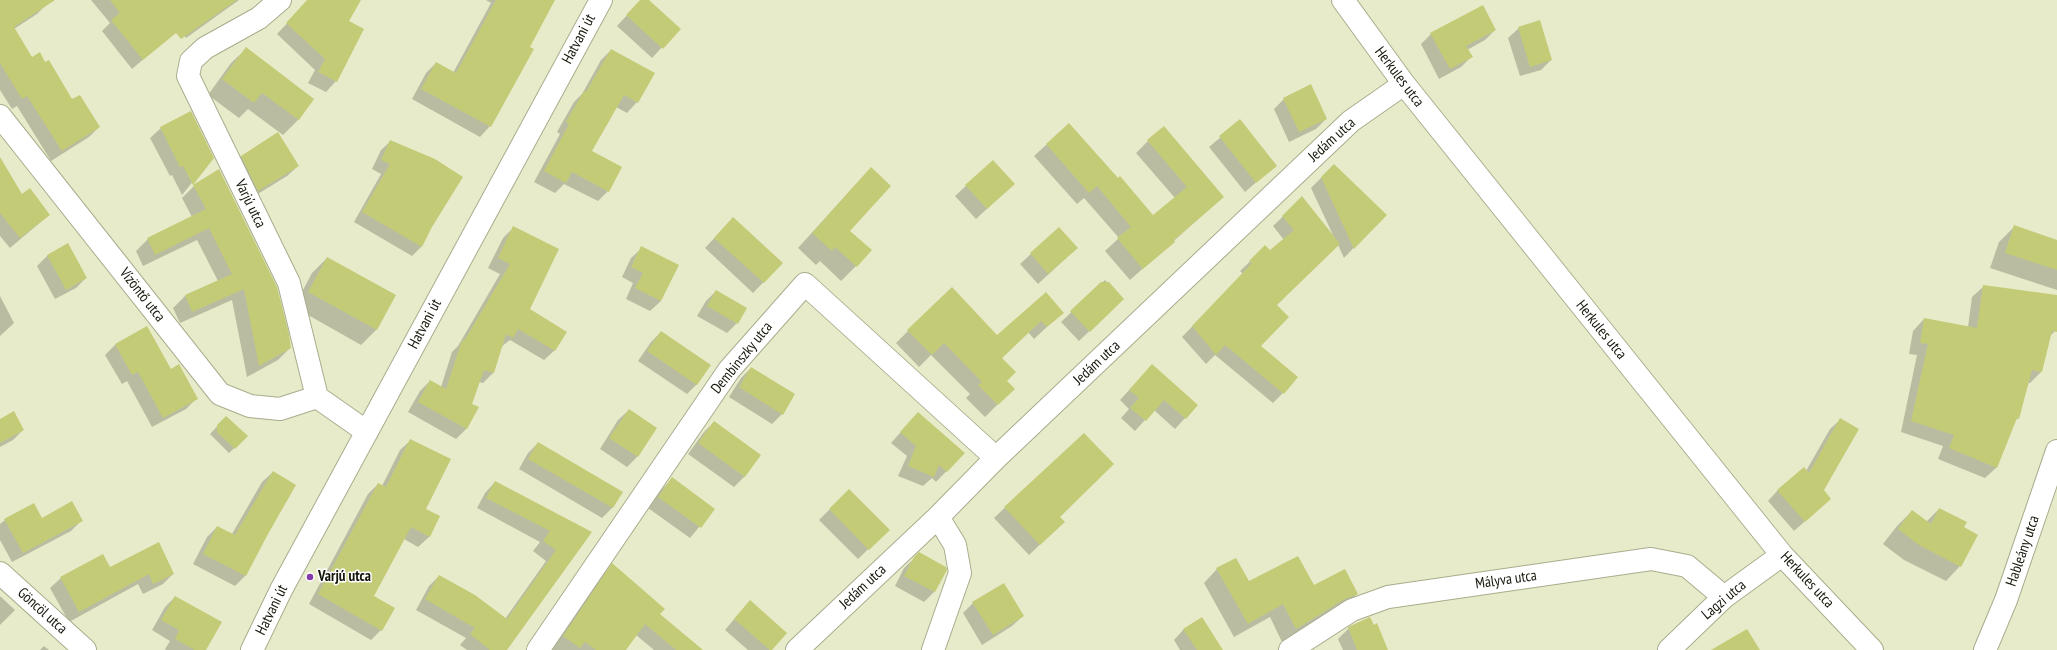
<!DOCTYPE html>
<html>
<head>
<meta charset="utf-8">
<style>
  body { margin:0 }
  canvas { display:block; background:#e7ebc9 }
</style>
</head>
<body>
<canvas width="2057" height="650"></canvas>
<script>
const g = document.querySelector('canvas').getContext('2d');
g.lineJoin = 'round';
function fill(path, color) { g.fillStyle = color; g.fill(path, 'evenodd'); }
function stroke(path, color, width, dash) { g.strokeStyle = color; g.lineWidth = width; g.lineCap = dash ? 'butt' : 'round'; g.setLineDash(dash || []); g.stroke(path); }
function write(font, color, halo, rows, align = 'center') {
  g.font = font + ' "PT Sans Narrow",sans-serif'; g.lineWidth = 3; g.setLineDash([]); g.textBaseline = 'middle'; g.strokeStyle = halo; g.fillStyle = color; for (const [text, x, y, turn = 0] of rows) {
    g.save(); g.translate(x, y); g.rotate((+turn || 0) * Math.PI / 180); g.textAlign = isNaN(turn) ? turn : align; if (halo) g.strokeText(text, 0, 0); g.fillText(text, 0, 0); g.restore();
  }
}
const shadow = new Path2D(`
  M 11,0 L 44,0 L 47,4 L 37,14 L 14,29 L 32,58 L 99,127 L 89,137 L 51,161 L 17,106 L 12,109 L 0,90 L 0,6 Z
  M 91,0 L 135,0 L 167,39 L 132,69 L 102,31 L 110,23 Z
  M 161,0 L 239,0 L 186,38 Z
  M 309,0 L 360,0 L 348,21 L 362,29 L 336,81 L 326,92 L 308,83 L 315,70 L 277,34 Z
  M 486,0 L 554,0 L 528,47 L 490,126 L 480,137 L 412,99 L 426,73 L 436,63 L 453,73 L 491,3 Z
  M 641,0 L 647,0 L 679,29 L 652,58 L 617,26 Z
  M 1519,28 L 1551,60 L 1541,70 L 1520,76 L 1508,38 Z
  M 1495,30 L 1485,40 L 1467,50 L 1471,57 L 1461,67 L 1439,79 L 1421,44 L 1431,34 Z
  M 246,49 L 313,99 L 298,120 L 283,135 L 248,109 L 239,118 L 208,95 L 231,63 Z
  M 611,50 L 637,102 L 627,113 L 616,107 L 591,151 L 608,191 L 598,201 L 564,184 L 555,193 L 534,182 L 560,134 L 557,132 L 574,102 L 582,94 L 601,60 Z
  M 1284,99 L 1326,119 L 1316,129 L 1289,142 L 1274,109 Z
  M 1240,121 L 1276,165 L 1245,192 L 1209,147 Z
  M 1069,124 L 1153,217 L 1175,198 L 1136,153 L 1148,141 L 1223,197 L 1130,280 L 1105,251 L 1119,238 L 1084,198 L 1077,204 L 1034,156 Z
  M 161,128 L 213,157 L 182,195 L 172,175 L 170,176 L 150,138 Z
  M 391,141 L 431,227 L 421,247 L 412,256 L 354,222 L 381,174 L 372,169 L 381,150 Z
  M 241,156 L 298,166 L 287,176 L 248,200 L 231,167 Z
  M 0,159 L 22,195 L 49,215 L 10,248 L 0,236 Z
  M 993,161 L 1003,194 L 976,219 L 955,196 Z
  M 1334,165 L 1385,215 L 1344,258 L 1338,245 L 1276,305 L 1260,346 L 1283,393 L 1273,403 L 1215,355 L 1206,364 L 1182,337 L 1243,274 L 1240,271 L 1265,247 L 1269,252 L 1284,240 L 1273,226 L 1302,198 L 1333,235 L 1311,188 Z
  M 856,184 L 849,231 L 856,266 L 841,281 L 820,261 L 816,265 L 798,248 Z
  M 194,186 L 290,348 L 278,360 L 247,377 L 232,300 L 180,323 L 173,308 L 185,296 L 218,281 L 197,240 L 143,266 L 136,251 L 148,239 L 192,217 L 182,198 Z
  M 2014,227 L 2057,241 L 2057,290 L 1990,268 L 1999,242 Z
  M 513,228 L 529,310 L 555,350 L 544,360 L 510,340 L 501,347 L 493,373 L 483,383 L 479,382 L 471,404 L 478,408 L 466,429 L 456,439 L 408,412 L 420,391 L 430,381 L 441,387 L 452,352 L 458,346 L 500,274 L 488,268 L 503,238 Z
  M 1059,228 L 1077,248 L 1038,284 L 1020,264 Z
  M 723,229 L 782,263 L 753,293 L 705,248 Z
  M 642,248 L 661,301 L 650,311 L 626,299 L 633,283 L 622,277 L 631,258 Z
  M 48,255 L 86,278 L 76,288 L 55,299 L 37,266 Z
  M 327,258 L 395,295 L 376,330 L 361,345 L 294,307 L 312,273 Z
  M 1105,280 L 1123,299 L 1079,341 L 1061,322 Z
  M 1984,286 L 2057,296 L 2055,331 L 2049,337 L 2041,372 L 2030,383 L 2027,383 L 2018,418 L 2015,421 L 1997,467 L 1985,478 L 1938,459 L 1943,446 L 1901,432 L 1917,355 L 1909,354 L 1913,331 L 1924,319 L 1968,327 L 1972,297 Z
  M 716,291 L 737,323 L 727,333 L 697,316 L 706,301 Z
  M 0,296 L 14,323 L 0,336 Z
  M 1063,312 L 1034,339 L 1028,332 L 1001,359 L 1006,381 L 1001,401 L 985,417 L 966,398 L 970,394 L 931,355 L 919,367 L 896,343 L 908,331 L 996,336 Z
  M 661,332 L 697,384 L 687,394 L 638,361 L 651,342 Z
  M 116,344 L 196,399 L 186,409 L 152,427 L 127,381 L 122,384 L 105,355 Z
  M 1152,365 L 1197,405 L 1175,429 L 1154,410 L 1135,431 L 1121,418 L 1129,409 L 1120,400 Z
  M 751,368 L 782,414 L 772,424 L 729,397 L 741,378 Z
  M 629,410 L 656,428 L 637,457 L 627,467 L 600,449 L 618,420 Z
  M 918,413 L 964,453 L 936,482 L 932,478 L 923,486 L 898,476 L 907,456 L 891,443 Z
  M 226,417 L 247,436 L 229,453 L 210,434 Z
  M 1841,419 L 1822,490 L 1830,499 L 1794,531 L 1768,501 L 1778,490 L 1806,471 L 1830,429 Z
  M 0,420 L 23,430 L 13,440 L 0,447 Z
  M 714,422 L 745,476 L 734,487 L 688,454 L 704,432 Z
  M 411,440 L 425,509 L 439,517 L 429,537 L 418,547 L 404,539 L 373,596 L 381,630 L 371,640 L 309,604 L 368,494 L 378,484 L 382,486 L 400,450 Z
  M 538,443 L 621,492 L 612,508 L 602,518 L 519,469 L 528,453 Z
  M 273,472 L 267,534 L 245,576 L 235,586 L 193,564 L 207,537 L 217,527 L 232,534 L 262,482 Z
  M 1039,475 L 1059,517 L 1053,532 L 1029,555 L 994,518 Z
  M 672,479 L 714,509 L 690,538 L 648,508 L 662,489 Z
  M 495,482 L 591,532 L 505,650 L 467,650 L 460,645 L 466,638 L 416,610 L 429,586 L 439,576 L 505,619 L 546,561 L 533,551 L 540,542 L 477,508 L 485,493 Z
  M 849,490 L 888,530 L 858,559 L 819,520 Z
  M 1939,509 L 1963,527 L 1960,566 L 1946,581 L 1904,560 L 1883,544 L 1897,526 L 1912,511 L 1926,522 Z
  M 5,520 L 81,521 L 71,531 L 12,562 L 0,540 L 0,524 Z
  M 919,554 L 946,570 L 934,592 L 924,602 L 895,586 L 904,568 Z
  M 612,565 L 659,614 L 701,650 L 654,650 L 636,635 L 625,650 L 550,650 L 602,575 Z
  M 109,568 L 173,574 L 163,584 L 143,594 L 138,584 L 69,622 L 50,588 L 61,578 Z
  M 1217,569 L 1249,583 L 1313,586 L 1357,594 L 1344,608 L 1331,613 L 1282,642 L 1270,617 L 1234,637 L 1204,583 Z
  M 0,596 L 15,610 L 0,625 Z
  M 175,597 L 205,650 L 166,650 L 165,649 L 170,641 L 152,630 L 165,607 Z
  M 973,603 L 1023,616 L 1012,626 L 982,645 L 963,613 Z
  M 740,612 L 771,650 L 748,650 L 725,630 Z
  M 1349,628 L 1387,650 L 1343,650 L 1338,639 Z
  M 1184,629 L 1222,650 L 1180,650 L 1174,640 Z
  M 44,646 L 49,650 L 40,650 Z`);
const building = new Path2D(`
  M 0,0 L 55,0 L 14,27 L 32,57 L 40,52 L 45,62 L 49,60 L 72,99 L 80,95 L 100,127 L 62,151 L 27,96 L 22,99 L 0,63 Z
  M 110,0 L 237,0 L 181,39 L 176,33 L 143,60 L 111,20 L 120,13 Z
  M 307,0 L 361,0 L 349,21 L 364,29 L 337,82 L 318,72 L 325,59 L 286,23 Z
  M 496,0 L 555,0 L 530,47 L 534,49 L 491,127 L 421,89 L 436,62 L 456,73 Z
  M 640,0 L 649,0 L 681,29 L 663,49 L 626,15 Z
  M 1483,5 L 1496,30 L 1466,46 L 1473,57 L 1450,69 L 1430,33 Z
  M 1540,20 L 1552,60 L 1530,67 L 1518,27 Z
  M 246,47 L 314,99 L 299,120 L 262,93 L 254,103 L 222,79 Z
  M 611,49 L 655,73 L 638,103 L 624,95 L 592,151 L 622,167 L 609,192 L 572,172 L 566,183 L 544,171 L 569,124 L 566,122 L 584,91 L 586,92 Z
  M 1311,84 L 1327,119 L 1299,132 L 1283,98 Z
  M 191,111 L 214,158 L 193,185 L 183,166 L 180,167 L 160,127 Z
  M 1240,119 L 1277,166 L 1256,183 L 1219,136 Z
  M 1069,123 L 1118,178 L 1120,176 L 1153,215 L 1187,187 L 1147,140 L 1164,126 L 1224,197 L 1174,240 L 1175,242 L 1143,269 L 1117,238 L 1131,227 L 1097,186 L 1089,193 L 1046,144 Z
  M 278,132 L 299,166 L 258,191 L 241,156 Z
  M 390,140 L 435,159 L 463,177 L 432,227 L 422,247 L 362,212 L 390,164 L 381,160 Z
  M 0,157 L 22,194 L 30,188 L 50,215 L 20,238 L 0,213 Z
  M 993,160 L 1015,184 L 987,209 L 965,185 Z
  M 1334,164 L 1387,215 L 1354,249 L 1321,177 Z
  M 871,167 L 891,186 L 850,231 L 872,250 L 857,267 L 835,247 L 832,251 L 812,233 Z
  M 219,169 L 277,287 L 289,334 L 291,348 L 259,366 L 244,289 L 192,312 L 185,295 L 232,274 L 209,228 L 155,255 L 147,238 L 206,209 L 193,185 Z
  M 1302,196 L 1340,244 L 1277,305 L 1289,317 L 1261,346 L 1298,377 L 1284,394 L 1225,345 L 1216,355 L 1192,326 L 1252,263 L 1249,261 L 1265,245 L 1270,250 L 1294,230 L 1282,216 Z
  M 733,217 L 783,263 L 764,283 L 714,238 Z
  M 2014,225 L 2057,240 L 2057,270 L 2005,253 Z
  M 513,226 L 559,249 L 530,309 L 567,332 L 555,351 L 518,329 L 513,338 L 506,334 L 494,373 L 484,370 L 472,404 L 479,407 L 467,429 L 418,402 L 430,380 L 446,389 L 462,340 L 464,341 L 510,264 L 498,258 Z
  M 1059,227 L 1078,248 L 1048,274 L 1030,253 Z
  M 68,243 L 87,278 L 66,290 L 47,255 Z
  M 641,246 L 679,265 L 661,301 L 635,288 L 643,273 L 631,267 Z
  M 327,257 L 396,295 L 377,330 L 308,292 Z
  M 1101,282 L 1109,282 L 1124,299 L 1090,332 L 1070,311 Z
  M 1983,285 L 2057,295 L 2057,332 L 2052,331 L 2042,372 L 2032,370 L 2019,419 L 2017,418 L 1997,468 L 1949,448 L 1954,435 L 1911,421 L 1928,344 L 1920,343 L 1924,318 L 1977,328 Z
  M 952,287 L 997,335 L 1046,292 L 1064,313 L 1047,327 L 1041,321 L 1002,358 L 1016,372 L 1007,381 L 1015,389 L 998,405 L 978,385 L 982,382 L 944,343 L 932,355 L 907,330 Z
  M 716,290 L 747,308 L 738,324 L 707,306 Z
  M 147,326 L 171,369 L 179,364 L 198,399 L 163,418 L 138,372 L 132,375 L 115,344 Z
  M 661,331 L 711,365 L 697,385 L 647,351 Z
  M 1152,364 L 1198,405 L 1186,419 L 1164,400 L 1146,421 L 1130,408 L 1139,398 L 1129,390 Z
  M 751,367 L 795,394 L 783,415 L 739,387 Z
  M 629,409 L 657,428 L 638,457 L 609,438 Z
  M 14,411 L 24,430 L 0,443 L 0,419 Z
  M 918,412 L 965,453 L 947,472 L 939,465 L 934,477 L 908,466 L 916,446 L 900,432 Z
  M 226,416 L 248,436 L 235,449 L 217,432 L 217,425 Z
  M 1840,418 L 1859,429 L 1824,490 L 1831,499 L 1805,522 L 1777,490 L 1804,467 L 1809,473 Z
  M 714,421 L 761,455 L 745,477 L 698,443 Z
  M 1084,433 L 1114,464 L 1060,517 L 1065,522 L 1040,545 L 1004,507 Z
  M 410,439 L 451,459 L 426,509 L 440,516 L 430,537 L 411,527 L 374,596 L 395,608 L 382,631 L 318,594 L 378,483 L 386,487 Z
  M 538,442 L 623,492 L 613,508 L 528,459 Z
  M 273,471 L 296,485 L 268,534 L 246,576 L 203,554 L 217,526 L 235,535 Z
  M 672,477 L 715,509 L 701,528 L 658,497 Z
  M 495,481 L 592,532 L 507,650 L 490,650 L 470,634 L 475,628 L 425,599 L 439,575 L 475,595 L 507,619 L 556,550 L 543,541 L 550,531 L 486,498 Z
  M 849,489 L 890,530 L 869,550 L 829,509 Z
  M 72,501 L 83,521 L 23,553 L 4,519 L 34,503 L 42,518 Z
  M 1939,508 L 1967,522 L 1964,527 L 1978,535 L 1961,567 L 1919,545 L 1898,529 L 1912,510 L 1931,524 Z
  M 159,542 L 174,574 L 153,584 L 149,574 L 79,612 L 60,577 L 103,554 L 110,567 Z
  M 919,552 L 946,567 L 947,570 L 935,592 L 904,576 L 914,557 Z
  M 1298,556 L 1314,585 L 1345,569 L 1358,594 L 1345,599 L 1296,629 L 1283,604 L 1248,624 L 1216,568 L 1236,558 L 1249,581 Z
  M 612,563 L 665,609 L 660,614 L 703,650 L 676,650 L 645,624 L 626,650 L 596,650 L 585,642 L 580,648 L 563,636 Z
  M 1004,583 L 1024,616 L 993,635 L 972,602 Z
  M 175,596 L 222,622 L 206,650 L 195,650 L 175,639 L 179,630 L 161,620 Z
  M 750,600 L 787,633 L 772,650 L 770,650 L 734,619 Z
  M 1202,617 L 1223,650 L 1197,650 L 1183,629 Z
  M 1370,617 L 1374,625 L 1377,623 L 1388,650 L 1357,650 L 1348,627 Z
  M 1747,629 L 1760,650 L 1711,650 Z`);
const minor = new Path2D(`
  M 280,0 L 259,18 L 205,48 L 191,61 L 188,76 L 289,283 L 317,397 L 367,432
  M 1343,0 L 1404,84 L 1782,555 L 1872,650
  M 0,116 L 220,394 L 250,406 L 280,409 L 317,397
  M 0,573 L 85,650
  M 252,650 L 281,590 L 601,0
  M 538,650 L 729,370 L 805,284 L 996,458
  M 797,650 L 938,517 L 996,458 L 1351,121 L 1404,84
  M 933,650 L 960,573 L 955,545 L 938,517
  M 1290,650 L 1352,610 L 1388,597 L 1651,559 L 1687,566 L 1724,597
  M 1669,650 L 1724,597 L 1782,555
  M 1985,650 L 2006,600 L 2057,451`);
const markers = [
  [310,577,4,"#853aac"]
];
const streetNames = [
  ["Hatvani út",579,39,-62],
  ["Herkules utca",1399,77,53],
  ["Jedám utca",1332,140,-42],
  ["Varjú utca",250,204,64],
  ["Vízöntő utca",142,295,52],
  ["Hatvani út",425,324,-62],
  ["Herkules utca",1601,330,51],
  ["Dembinszky utca",742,358,-51],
  ["Jedám utca",1097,363,-43],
  ["Hableány utca",2023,551,-71],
  ["Mályva utca",1506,580,-8],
  ["Herkules utca",1807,580,47],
  ["Jedám utca",863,587,-43],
  ["Lagzi utca",1724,600,-40],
  ["Hatvani út",272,610,-64],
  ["Göncöl utca",42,611,42]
];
const poiNames = [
  ["Varjú utca",318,577]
];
fill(shadow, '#0003');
fill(building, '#c4cb77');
stroke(minor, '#a9ad8d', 24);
stroke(minor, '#fff', 22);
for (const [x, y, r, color] of markers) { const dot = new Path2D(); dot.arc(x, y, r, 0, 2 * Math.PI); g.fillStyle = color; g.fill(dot); stroke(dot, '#fff', 1.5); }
write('15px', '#15160a', '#fff', streetNames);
write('bold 15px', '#15160a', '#fff', poiNames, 'left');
</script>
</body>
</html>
